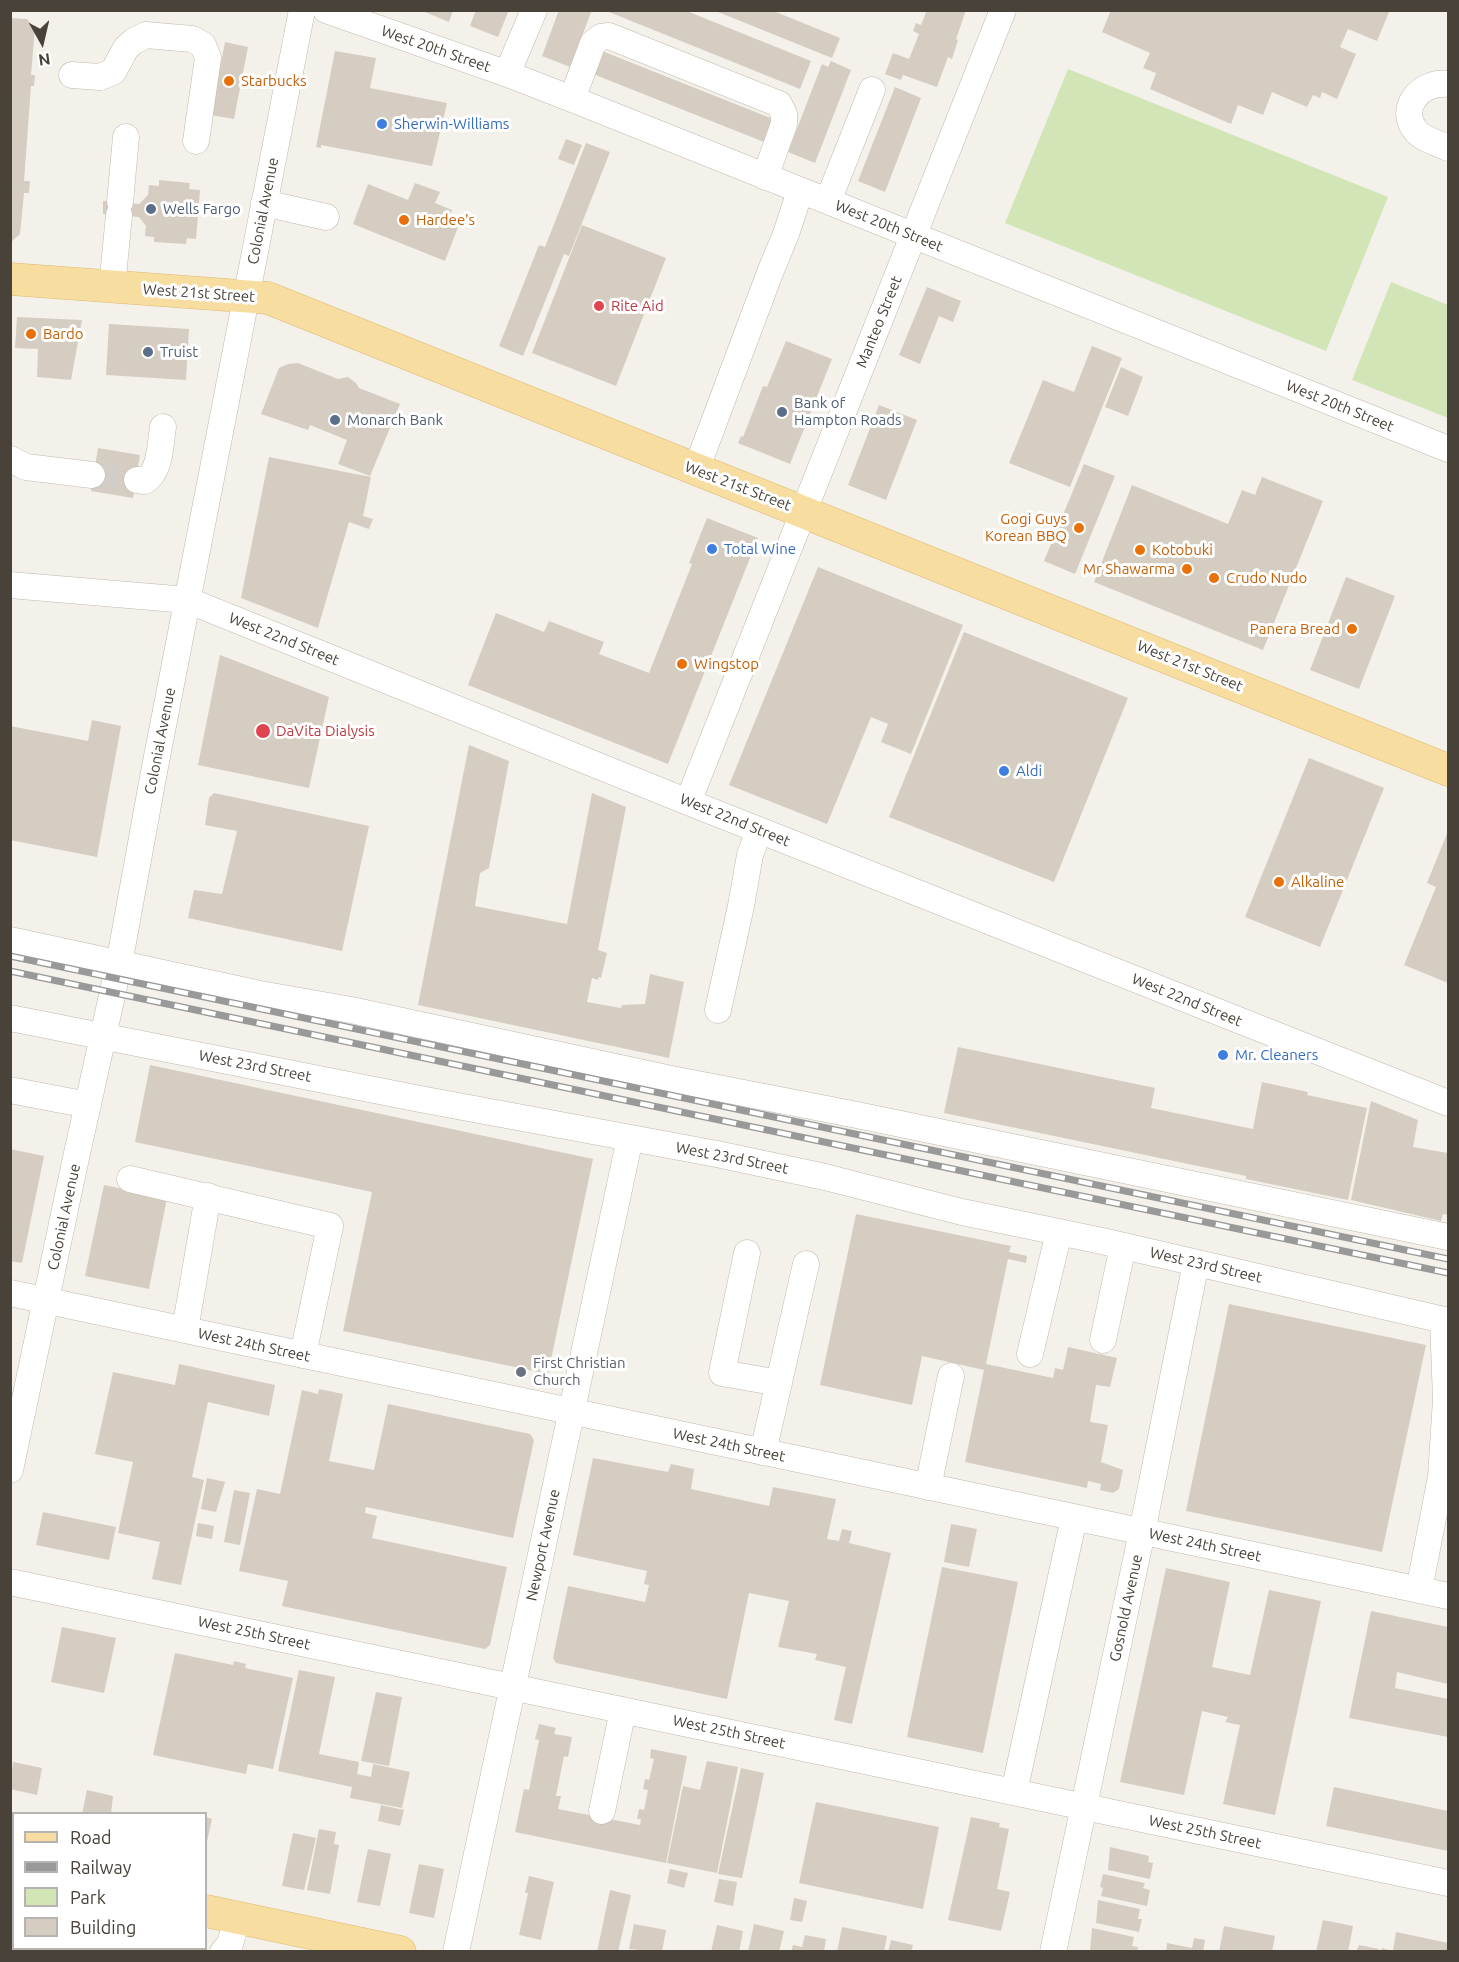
<!DOCTYPE html>
<html>
<head>
<meta charset="utf-8">
<style>
  body { margin:0 }
  #map { position:relative; width:1459px; height:1962px; overflow:hidden; background:#f4f1eb; font-family:Ubuntu,sans-serif }
  canvas { display:block }
  .frame { position:absolute; inset:0; border:12px solid #484239; pointer-events:none }
  .legend { position:absolute; left:12px; top:1812px; width:195px; height:138px; box-sizing:border-box; background:#fff; border:2px solid #b6b3b0; margin:0; padding:8px 10px; list-style:none; font-size:18px; color:#484239 }
  .legend li { display:flex; align-items:center; gap:12px; height:30px }
  .legend b { width:30px; border:2px solid #b6b3b0 }
  .north { position:absolute; left:12px; top:12px; width:60px; height:60px; -webkit-text-stroke:4px #fff; paint-order:stroke; rotate:172deg; font-size:16px; font-weight:700; line-height:24px; text-align:center; color:#484239 }
  .north::after { content:''; display:block; margin:auto; width:21px; height:27px; background:#484239; clip-path:polygon(50% 0,100% 100%,50% 72%,0 100%) }
</style>
</head>
<body>
<div id="map">
<canvas width="1459" height="1962"></canvas>
<div class="frame"></div>
<ul class="legend">
<li><b style="height:8px;background:#f8dda1"></b>Road</li>
<li><b style="height:8px;background:#999"></b>Railway</li>
<li><b style="height:16px;background:#d2e5b7"></b>Park</li>
<li><b style="height:16px;background:#d5cdc1"></b>Building</li>
</ul>
<div class="north">N</div>
</div>
<script>
const g = document.querySelector('canvas').getContext('2d');
g.lineJoin = 'round';
function fill(path, color) { g.fillStyle = color; g.fill(path, 'evenodd'); }
function stroke(path, color, width, dash) { g.strokeStyle = color; g.lineWidth = width; g.lineCap = dash ? 'butt' : 'round'; g.setLineDash(dash || []); g.stroke(path); }
function write(font, color, halo, rows, align = 'center') {
  g.font = font + ' Ubuntu,sans-serif'; g.lineWidth = 6; g.setLineDash([]); g.textBaseline = 'middle'; g.strokeStyle = halo; g.fillStyle = color; for (const [text, x, y, turn = 0] of rows) {
    g.save(); g.translate(x, y); g.rotate((+turn || 0) * Math.PI / 180); g.textAlign = isNaN(turn) ? turn : align; if (halo) g.strokeText(text, 0, 0); g.fillText(text, 0, 0); g.restore();
  }
}
const green = new Path2D(`
  M 1068,69 L 1388,197 L 1326,351 L 1005,223 Z
  M 1391,282 L 1448,305 L 1448,418 L 1352,380 Z`);
const building = new Path2D(`
  M 420,10 L 453,10 L 449,22 Z
  M 476,10 L 509,10 L 498,37 L 470,26 Z
  M 559,10 L 592,10 L 570,67 L 542,56 Z
  M 604,10 L 684,10 L 811,61 L 800,89 Z
  M 713,10 L 771,10 L 840,38 L 832,58 Z
  M 927,10 L 966,10 L 956,39 L 958,40 L 952,59 L 948,57 L 937,87 L 903,75 L 901,80 L 885,74 L 893,53 L 909,59 L 919,34 L 913,31 L 916,23 L 921,25 Z
  M 1111,10 L 1390,10 L 1377,41 L 1348,29 L 1340,47 L 1356,54 L 1337,99 L 1322,92 L 1320,98 L 1313,95 L 1307,107 L 1272,92 L 1263,115 L 1238,105 L 1231,124 L 1150,89 L 1156,73 L 1143,68 L 1150,53 L 1102,32 Z
  M 10,18 L 27,19 L 35,28 L 31,75 L 35,75 L 34,86 L 31,86 L 24,181 L 30,181 L 29,193 L 24,193 L 20,234 L 10,243 Z
  M 225,42 L 248,47 L 234,119 L 211,115 Z
  M 335,51 L 376,58 L 370,88 L 447,103 L 432,166 L 321,145 L 321,148 L 316,147 Z
  M 602,51 L 773,119 L 764,142 L 593,74 Z
  M 831,61 L 851,70 L 815,163 L 788,152 L 822,64 L 828,67 Z
  M 895,87 L 921,98 L 885,192 L 858,181 Z
  M 566,139 L 582,145 L 574,165 L 558,159 Z
  M 586,143 L 610,152 L 569,256 L 564,254 L 523,356 L 499,346 L 539,245 L 545,247 Z
  M 159,180 L 190,183 L 189,189 L 200,190 L 196,239 L 187,238 L 186,244 L 154,242 L 154,237 L 145,236 L 146,226 L 139,217 L 103,214 L 103,201 L 139,204 L 148,195 L 149,185 L 159,186 Z
  M 415,183 L 440,192 L 435,203 L 452,210 L 449,218 L 460,222 L 445,261 L 353,224 L 368,184 L 408,200 Z
  M 582,225 L 666,258 L 616,386 L 532,353 Z
  M 927,287 L 961,301 L 953,322 L 939,316 L 920,364 L 899,355 Z
  M 17,317 L 82,320 L 71,380 L 37,377 L 38,349 L 15,348 Z
  M 109,324 L 189,329 L 186,380 L 106,375 Z
  M 786,341 L 832,359 L 790,464 L 738,443 L 741,436 L 743,437 L 763,386 L 767,387 Z
  M 1092,346 L 1122,358 L 1070,487 L 1009,463 L 1043,380 L 1074,392 Z
  M 298,363 L 338,379 L 348,377 L 356,383 L 359,388 L 400,404 L 370,476 L 338,464 L 347,440 L 310,425 L 308,430 L 261,414 L 279,368 L 288,364 Z
  M 1121,367 L 1143,377 L 1128,416 L 1105,407 Z
  M 879,405 L 917,420 L 886,500 L 848,485 Z
  M 98,448 L 140,455 L 133,498 L 91,491 Z
  M 269,457 L 371,477 L 363,516 L 373,519 L 369,529 L 349,522 L 318,628 L 241,598 Z
  M 1084,464 L 1115,476 L 1075,574 L 1044,561 Z
  M 1262,477 L 1323,501 L 1263,650 L 1094,582 L 1132,485 L 1228,524 L 1242,490 L 1255,495 Z
  M 707,518 L 758,538 L 668,764 L 468,685 L 496,613 L 544,632 L 549,621 L 604,642 L 599,654 L 649,673 L 692,564 L 689,563 Z
  M 818,567 L 963,625 L 911,754 L 881,742 L 888,724 L 871,717 L 827,824 L 729,785 Z
  M 1346,577 L 1395,596 L 1359,689 L 1310,670 Z
  M 964,632 L 1128,698 L 1054,882 L 889,817 Z
  M 220,655 L 329,697 L 309,788 L 198,765 Z
  M 92,720 L 121,726 L 97,857 L 10,840 L 10,726 L 88,741 Z
  M 469,745 L 509,761 L 489,868 L 480,873 L 475,906 L 567,924 L 592,793 L 626,807 L 598,950 L 607,953 L 601,978 L 599,977 L 598,980 L 592,978 L 587,1002 L 621,1008 L 622,1005 L 645,1004 L 650,974 L 684,982 L 669,1058 L 418,1005 Z
  M 1309,758 L 1384,788 L 1320,947 L 1245,917 Z
  M 214,793 L 369,826 L 342,951 L 188,918 L 194,890 L 222,894 L 237,831 L 205,825 L 209,798 Z
  M 1448,831 L 1448,983 L 1404,965 L 1436,887 L 1427,883 Z
  M 958,1047 L 1155,1088 L 1151,1108 L 1253,1129 L 1262,1082 L 1308,1092 L 1307,1095 L 1367,1108 L 1348,1200 L 1246,1179 L 1246,1176 L 944,1113 Z
  M 150,1065 L 593,1159 L 548,1374 L 343,1331 L 372,1192 L 135,1142 Z
  M 1371,1101 L 1418,1120 L 1413,1147 L 1448,1153 L 1448,1215 L 1443,1214 L 1441,1221 L 1351,1200 Z
  M 10,1149 L 44,1156 L 22,1263 L 10,1261 Z
  M 104,1185 L 167,1198 L 149,1289 L 85,1276 Z
  M 856,1214 L 1011,1246 L 1009,1252 L 1027,1256 L 1026,1263 L 1008,1259 L 986,1364 L 1053,1378 L 1055,1368 L 1063,1370 L 1068,1347 L 1117,1358 L 1110,1387 L 1096,1385 L 1090,1422 L 1108,1425 L 1101,1462 L 1123,1470 L 1119,1489 L 1113,1493 L 1100,1490 L 1101,1484 L 1088,1481 L 1087,1488 L 965,1462 L 984,1370 L 922,1356 L 912,1405 L 820,1385 Z
  M 1229,1304 L 1426,1345 L 1382,1552 L 1186,1511 Z
  M 179,1364 L 275,1385 L 269,1416 L 208,1402 L 192,1477 L 204,1480 L 181,1585 L 152,1579 L 160,1542 L 118,1533 L 133,1462 L 95,1454 L 113,1372 L 175,1385 Z
  M 319,1389 L 343,1394 L 329,1461 L 374,1470 L 388,1404 L 530,1434 L 534,1440 L 513,1538 L 366,1507 L 365,1513 L 377,1516 L 372,1538 L 507,1567 L 490,1645 L 485,1649 L 282,1606 L 288,1581 L 239,1571 L 257,1489 L 280,1494 L 302,1390 L 318,1394 Z
  M 593,1458 L 668,1472 L 671,1464 L 694,1469 L 691,1489 L 769,1506 L 773,1487 L 836,1499 L 827,1539 L 839,1541 L 842,1529 L 852,1531 L 849,1543 L 891,1553 L 852,1724 L 834,1720 L 846,1667 L 815,1660 L 817,1654 L 778,1647 L 789,1601 L 749,1593 L 727,1699 L 556,1663 L 553,1658 L 568,1586 L 645,1602 L 649,1585 L 644,1584 L 647,1571 L 573,1555 Z
  M 207,1478 L 225,1482 L 216,1512 L 201,1509 Z
  M 234,1490 L 250,1493 L 240,1545 L 224,1542 Z
  M 43,1512 L 116,1527 L 109,1560 L 36,1545 Z
  M 198,1523 L 214,1526 L 212,1539 L 196,1536 Z
  M 951,1524 L 977,1529 L 969,1567 L 944,1562 Z
  M 942,1567 L 1018,1582 L 983,1753 L 907,1737 Z
  M 1166,1568 L 1230,1582 L 1212,1667 L 1250,1675 L 1269,1590 L 1321,1601 L 1275,1815 L 1223,1804 L 1240,1725 L 1225,1722 L 1228,1717 L 1202,1711 L 1184,1795 L 1120,1782 Z
  M 1371,1611 L 1448,1627 L 1448,1684 L 1397,1672 L 1395,1688 L 1448,1699 L 1448,1737 L 1349,1718 Z
  M 62,1627 L 116,1638 L 104,1693 L 51,1682 Z
  M 175,1653 L 233,1665 L 234,1661 L 246,1664 L 245,1668 L 293,1678 L 273,1769 L 248,1764 L 246,1774 L 153,1755 Z
  M 299,1670 L 335,1677 L 319,1754 L 359,1762 L 357,1774 L 371,1777 L 373,1764 L 410,1772 L 402,1808 L 350,1798 L 352,1787 L 278,1771 Z
  M 376,1692 L 402,1697 L 389,1766 L 361,1761 Z
  M 539,1724 L 556,1728 L 554,1734 L 572,1737 L 568,1757 L 564,1756 L 556,1796 L 561,1796 L 558,1809 L 640,1825 L 641,1819 L 637,1819 L 639,1809 L 644,1810 L 648,1790 L 643,1789 L 645,1779 L 649,1780 L 654,1759 L 650,1758 L 651,1749 L 687,1756 L 666,1863 L 515,1832 L 524,1789 L 529,1790 L 539,1740 L 535,1739 Z
  M 707,1761 L 738,1767 L 717,1873 L 667,1863 L 683,1786 L 700,1790 Z
  M 13,1762 L 42,1768 L 37,1795 L 10,1789 Z
  M 741,1768 L 764,1773 L 742,1878 L 718,1874 Z
  M 1334,1787 L 1448,1811 L 1448,1851 L 1326,1826 Z
  M 87,1790 L 113,1796 L 111,1814 L 82,1814 Z
  M 816,1802 L 939,1827 L 923,1909 L 799,1883 Z
  M 381,1805 L 404,1810 L 400,1826 L 378,1821 Z
  M 206,1817 L 212,1819 L 206,1846 Z
  M 971,1817 L 1000,1823 L 999,1827 L 1009,1829 L 997,1889 L 1010,1892 L 1001,1931 L 948,1920 Z
  M 319,1829 L 336,1832 L 334,1844 L 339,1845 L 330,1894 L 307,1890 Z
  M 293,1833 L 316,1838 L 304,1890 L 282,1886 Z
  M 1110,1847 L 1149,1856 L 1148,1862 L 1153,1863 L 1150,1879 L 1108,1870 Z
  M 368,1849 L 391,1854 L 380,1906 L 357,1902 Z
  M 419,1864 L 444,1869 L 434,1918 L 409,1913 Z
  M 670,1869 L 688,1873 L 684,1888 L 667,1883 Z
  M 1103,1874 L 1145,1883 L 1143,1888 L 1150,1890 L 1147,1906 L 1101,1896 L 1103,1888 L 1100,1887 Z
  M 529,1876 L 554,1882 L 541,1940 L 519,1935 L 528,1893 L 525,1893 Z
  M 719,1879 L 737,1882 L 733,1906 L 714,1902 Z
  M 610,1890 L 631,1895 L 618,1952 L 597,1952 Z
  M 794,1898 L 807,1901 L 802,1922 L 790,1920 Z
  M 1098,1900 L 1140,1909 L 1138,1919 L 1142,1919 L 1139,1932 L 1096,1923 Z
  M 1323,1920 L 1353,1926 L 1348,1952 L 1316,1952 Z
  M 634,1924 L 666,1930 L 662,1952 L 629,1949 Z
  M 754,1924 L 784,1931 L 779,1952 L 748,1952 Z
  M 717,1925 L 743,1931 L 739,1952 L 711,1952 Z
  M 1224,1926 L 1275,1936 L 1272,1952 L 1219,1952 Z
  M 842,1927 L 887,1936 L 884,1952 L 837,1952 Z
  M 1092,1928 L 1134,1937 L 1132,1946 L 1138,1947 L 1137,1952 L 1090,1951 Z
  M 10,1932 L 14,1932 L 14,1948 L 57,1948 L 63,1952 L 10,1952 Z
  M 1396,1932 L 1448,1943 L 1448,1952 L 1381,1952 L 1382,1948 L 1393,1951 Z
  M 805,1935 L 826,1939 L 824,1952 L 791,1952 L 793,1945 L 802,1947 Z
  M 1194,1938 L 1205,1940 L 1203,1952 L 1166,1952 L 1167,1943 L 1192,1948 Z
  M 891,1940 L 913,1945 L 911,1952 L 888,1952 Z
  M 1359,1945 L 1379,1949 L 1378,1952 L 1356,1952 Z`);
const minorTunnel = new Path2D(`
  M 92,475 L 137,480`);
const minor = new Path2D(`
  M 326,10 L 505,73 L 572,99 L 1448,449
  M 507,74 L 534,10
  M 72,75 L 100,77 L 113,72 L 126,48 L 134,41 L 146,35 L 192,39 L 203,45 L 208,58 L 196,141
  M 1448,84 C 1421,80 1395,110 1418,133 C 1425,140 1440,144 1448,148
  M 572,99 L 593,43 L 601,37 L 609,36 L 779,104 L 784,114 L 784,124 L 765,177
  M 828,201 L 872,90
  M 120,202 L 126,137
  M 264,203 L 326,217
  M 112,287 L 119,215
  M 10,459 L 26,467 L 92,475
  M 696,470 L 771,270 L 786,234 L 800,191
  M 137,480 L 145,481 C 161,470 160,445 163,427
  M 10,585 L 187,600 L 688,802 L 1448,1103
  M 688,802 L 1003,10
  M 10,940 L 260,994 L 351,1010 L 671,1079 L 857,1115 L 1448,1237
  M 718,1010 L 741,906 L 750,855 L 759,830
  M 10,1018 L 420,1099 L 717,1154 L 825,1177 L 962,1212 L 1102,1241 L 1448,1321
  M 10,1090 L 88,1105
  M 130,1179 L 330,1226 L 303,1355
  M 747,1253 L 722,1373 L 779,1383
  M 10,1293 L 1448,1596
  M 185,1330 L 208,1196
  M 1103,1340 L 1123,1246
  M 1030,1354 L 1059,1232
  M 763,1452 L 806,1264
  M 10,1470 L 74,1167 L 119,964 L 154,772 L 302,10
  M 928,1487 L 951,1376
  M 10,1582 L 1448,1883
  M 1419,1590 L 1441,1477 L 1446,1399 L 1443,1320
  M 1014,1792 L 1074,1518
  M 602,1811 L 623,1710
  M 10,1910 L 14,1898
  M 169,1948 L 182,1952
  M 223,1952 L 230,1944 L 238,1917
  M 456,1952 L 630,1138
  M 1053,1952 L 1142,1532 L 1196,1263`);
const major = new Path2D(`
  M 10,279 L 268,298 L 1448,770
  M 10,1870 L 14,1870
  M 206,1911 L 400,1952`);
const rail = new Path2D(`
  M 10,956 L 1448,1259
  M 10,971 L 1448,1273`);
const markers = [
  [229,81,6,"#e8710a"],
  [382,124,6,"#3f7fe0"],
  [151,209,6,"#5c6f8a"],
  [404,220,6,"#e8710a"],
  [599,306,6,"#e0444e"],
  [31,334,6,"#e8710a"],
  [148,352,6,"#5c6f8a"],
  [782,412,6,"#5c6f8a"],
  [335,420,6,"#5c6f8a"],
  [1079,528,6,"#e8710a"],
  [712,549,6,"#3f7fe0"],
  [1140,550,6,"#e8710a"],
  [1187,569,6,"#e8710a"],
  [1214,578,6,"#e8710a"],
  [1352,629,6,"#e8710a"],
  [682,664,6,"#e8710a"],
  [263,731,8,"#e0444e"],
  [1004,771,6,"#3f7fe0"],
  [1279,882,6,"#e8710a"],
  [1223,1055,6,"#3f7fe0"],
  [521,1372,6,"#6b7280"]
];
const streetNames = [
  ["West 20th Street",436,49,19],
  ["Colonial Avenue",263,211,-79],
  ["West 20th Street",889,226,22],
  ["West 21st Street",199,293,4],
  ["Manteo Street",879,322,-68],
  ["West 20th Street",1340,406,22],
  ["West 21st Street",738,486,21],
  ["West 22nd Street",284,639,22],
  ["West 21st Street",1190,666,22],
  ["Colonial Avenue",160,741,-79],
  ["West 22nd Street",735,820,22],
  ["West 22nd Street",1187,1000,22],
  ["West 23rd Street",255,1066,11],
  ["West 23rd Street",732,1158,11],
  ["Colonial Avenue",64,1217,-78],
  ["West 23rd Street",1206,1265,13],
  ["West 24th Street",254,1345,12],
  ["West 24th Street",729,1445,12],
  ["Newport Avenue",543,1545,-78],
  ["West 24th Street",1205,1545,12],
  ["Gosnold Avenue",1126,1608,-78],
  ["West 25th Street",254,1633,12],
  ["West 25th Street",729,1732,12],
  ["West 25th Street",1205,1832,12]
];
const foodNames = [
  ["Starbucks",241,81],
  ["Hardee's",416,220],
  ["Bardo",43,334],
  ["Gogi Guys",1067,519,"right"],
  ["Korean BBQ",1067,536,"right"],
  ["Kotobuki",1152,550],
  ["Mr Shawarma",1175,569,"right"],
  ["Crudo Nudo",1226,578],
  ["Panera Bread",1340,629,"right"],
  ["Wingstop",694,664],
  ["Alkaline",1291,882]
];
const shopNames = [
  ["Sherwin-Williams",394,124],
  ["Total Wine",724,549],
  ["Aldi",1016,771],
  ["Mr. Cleaners",1235,1055]
];
const serviceNames = [
  ["Wells Fargo",163,209],
  ["Truist",160,352],
  ["Bank of",794,403],
  ["Hampton Roads",794,420],
  ["Monarch Bank",347,420]
];
const healthNames = [
  ["Rite Aid",611,306],
  ["DaVita Dialysis",276,731]
];
const worshipNames = [
  ["First Christian",533,1363],
  ["Church",533,1380]
];
fill(green, '#d2e5b7');
fill(building, '#d5cdc1');
stroke(minorTunnel, '#d2cec7', 26, [26, 13]);
stroke(minor, '#bfb9ae', 27);
stroke(major, '#dcba71', 33);
stroke(minor, '#fff', 26);
stroke(major, '#f8dda1', 32);
stroke(rail, '#999', 7);
stroke(rail, '#fff', 4.5, [14]);
for (const [x, y, r, color] of markers) { const dot = new Path2D(); dot.arc(x, y, r, 0, 2 * Math.PI); g.fillStyle = color; g.fill(dot); stroke(dot, '#fff', 2); }
write('15px', '#484239', '#fff', streetNames);
write('15px', '#c56008', '#fff', foodNames, 'left');
write('15px', '#366cbe', '#fff', shopNames, 'left');
write('15px', '#4e5e75', '#fff', serviceNames, 'left');
write('15px', '#be3a42', '#fff', healthNames, 'left');
write('15px', '#5b616d', '#fff', worshipNames, 'left');
</script>
</body>
</html>
